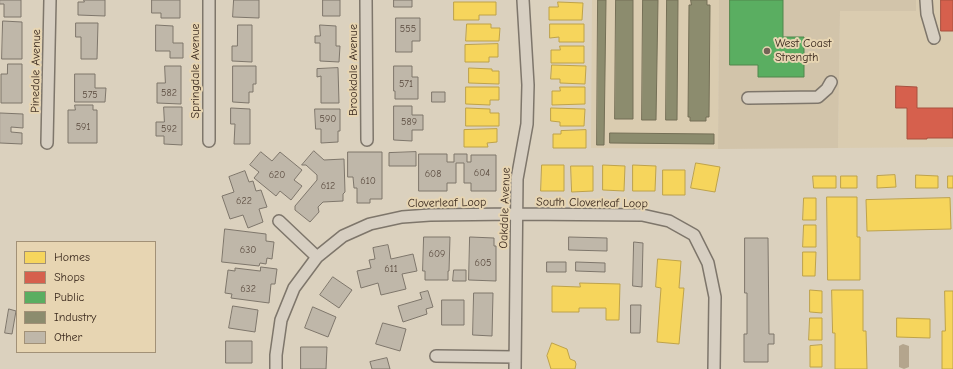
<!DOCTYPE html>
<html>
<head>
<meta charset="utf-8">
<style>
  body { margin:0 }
  #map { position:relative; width:953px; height:369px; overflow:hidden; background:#dbd1be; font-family:"Comic Neue",sans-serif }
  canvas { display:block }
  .legend { position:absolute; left:16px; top:241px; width:140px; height:112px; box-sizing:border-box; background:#e7d5b2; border:1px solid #a29177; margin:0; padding:5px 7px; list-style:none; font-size:12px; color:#3b2a1e }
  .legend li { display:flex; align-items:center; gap:8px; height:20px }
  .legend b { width:20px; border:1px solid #a29177 }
</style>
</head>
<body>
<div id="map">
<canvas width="953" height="369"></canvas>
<ul class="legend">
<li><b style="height:11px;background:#f6d55c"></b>Homes</li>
<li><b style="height:11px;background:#d6604d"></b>Shops</li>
<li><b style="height:11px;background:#5aae61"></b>Public</li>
<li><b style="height:11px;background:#8c8c6e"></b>Industry</li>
<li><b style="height:11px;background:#bfb7a9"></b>Other</li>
</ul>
</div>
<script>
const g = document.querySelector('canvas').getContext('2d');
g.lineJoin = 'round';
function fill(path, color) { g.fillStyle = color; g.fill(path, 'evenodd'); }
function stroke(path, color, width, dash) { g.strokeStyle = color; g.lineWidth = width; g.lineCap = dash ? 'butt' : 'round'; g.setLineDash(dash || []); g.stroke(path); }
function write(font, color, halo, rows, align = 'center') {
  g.font = font + ' "Comic Neue",sans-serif'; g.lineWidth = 4; g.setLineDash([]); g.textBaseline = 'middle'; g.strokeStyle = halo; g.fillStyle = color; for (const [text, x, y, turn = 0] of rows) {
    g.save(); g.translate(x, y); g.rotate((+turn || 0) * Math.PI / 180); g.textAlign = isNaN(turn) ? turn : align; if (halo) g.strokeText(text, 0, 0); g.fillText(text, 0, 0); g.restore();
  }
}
const built = new Path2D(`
  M 592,0 L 719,0 L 718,149 L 591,148 Z
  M 916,0 L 953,0 L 953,147 L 838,148 L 840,11 L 915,11 Z`);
const green = new Path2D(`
  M 719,0 L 916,0 L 916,11 L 840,11 L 838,148 L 718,149 Z`);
const water = new Path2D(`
  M 903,344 L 909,346 L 909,367 L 904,369 L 899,367 L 899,346 Z`);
const homes = new Path2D(`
  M 454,2 L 496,2 L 496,15 L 479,15 L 479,20 L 454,20 Z
  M 558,2 L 583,3 L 582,20 L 549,20 L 549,7 L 558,7 Z
  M 467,24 L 491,24 L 491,28 L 500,28 L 499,41 L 466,41 Z
  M 550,24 L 584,24 L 584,42 L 559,42 L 559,37 L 550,38 Z
  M 498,44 L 498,57 L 489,57 L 489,62 L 465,62 L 465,45 Z
  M 560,46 L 584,46 L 584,63 L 551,63 L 551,50 L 560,50 Z
  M 552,65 L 586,66 L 585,84 L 560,83 L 560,79 L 551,79 Z
  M 469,68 L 492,69 L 492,71 L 499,71 L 499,84 L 469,83 Z
  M 466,87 L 499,87 L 499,100 L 490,100 L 490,105 L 466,104 Z
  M 560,87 L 585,87 L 585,104 L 552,105 L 552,91 L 560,91 Z
  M 466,108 L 490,109 L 490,113 L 499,113 L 499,126 L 466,126 Z
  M 551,108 L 585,109 L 584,126 L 560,126 L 560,122 L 551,121 Z
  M 497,129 L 497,142 L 487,143 L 488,147 L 464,147 L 464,130 Z
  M 586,130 L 586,148 L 553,148 L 553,134 L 561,134 L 561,131 Z
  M 696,163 L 720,167 L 715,192 L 691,188 Z
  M 542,165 L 564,165 L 564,191 L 541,191 Z
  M 603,165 L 625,166 L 624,191 L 603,190 Z
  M 633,165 L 656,166 L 655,191 L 633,191 Z
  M 571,166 L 593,166 L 593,191 L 572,192 Z
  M 663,170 L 685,170 L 685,195 L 663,195 Z
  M 895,175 L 896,187 L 877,188 L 877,176 Z
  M 916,175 L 938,176 L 938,188 L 916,188 Z
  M 813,176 L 836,176 L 836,188 L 814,188 Z
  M 841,176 L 857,176 L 857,188 L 841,188 Z
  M 948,176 L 953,176 L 953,188 L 948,188 Z
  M 827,197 L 857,197 L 857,237 L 860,237 L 860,280 L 828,280 Z
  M 804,198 L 816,198 L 816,220 L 803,220 Z
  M 950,198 L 951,229 L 867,231 L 866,200 Z
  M 804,225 L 816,225 L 816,247 L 803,247 Z
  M 803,252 L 816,252 L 815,276 L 803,276 Z
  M 658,259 L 681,261 L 679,288 L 684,288 L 679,344 L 657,342 L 661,288 L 656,287 Z
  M 580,283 L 620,284 L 619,320 L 606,320 L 606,308 L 579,308 L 579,312 L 552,312 L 552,286 L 580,287 Z
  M 810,290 L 822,291 L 822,313 L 810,312 Z
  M 832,290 L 863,290 L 863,331 L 866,331 L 867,369 L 835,369 L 835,333 L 833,333 Z
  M 945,291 L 953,291 L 953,369 L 942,369 L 942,331 L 945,331 Z
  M 810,318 L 822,318 L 822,340 L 809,340 Z
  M 897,318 L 930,319 L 930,338 L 897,337 Z
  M 552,343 L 567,349 L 570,359 L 575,361 L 576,364 L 575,369 L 551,369 L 547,356 Z
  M 822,345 L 822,367 L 810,367 L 810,346 Z`);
const shops = new Path2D(`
  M 941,0 L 953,0 L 953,31 L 941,31 Z
  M 896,86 L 917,87 L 917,108 L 953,108 L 953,138 L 927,138 L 927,139 L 907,139 L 907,108 L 896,108 Z`);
const public = new Path2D(`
  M 730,0 L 783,0 L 783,37 L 804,37 L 804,77 L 758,77 L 758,65 L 730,65 Z`);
const industry = new Path2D(`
  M 598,0 L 606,0 L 604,145 L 597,145 Z
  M 616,0 L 633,0 L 633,119 L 615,119 Z
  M 643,0 L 658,0 L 656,120 L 642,120 Z
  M 667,0 L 678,0 L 677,120 L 666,120 Z
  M 691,0 L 707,0 L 707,5 L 710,5 L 709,117 L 706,117 L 706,121 L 690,121 L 690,117 L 688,117 L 689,5 L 691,5 Z
  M 610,133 L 714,134 L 714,144 L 610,143 Z`);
const building = new Path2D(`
  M 0,0 L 21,0 L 21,17 L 4,17 L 4,4 L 0,4 Z
  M 84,0 L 105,0 L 105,16 L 78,15 L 78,2 L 84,2 Z
  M 152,0 L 180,0 L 180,18 L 161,18 L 161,13 L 152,13 Z
  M 234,0 L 259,0 L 259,18 L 233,17 Z
  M 323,0 L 340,0 L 340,16 L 323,16 Z
  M 394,0 L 412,0 L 412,7 L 394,7 Z
  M 396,18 L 420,18 L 420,41 L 412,41 L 412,52 L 396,52 Z
  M 3,21 L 22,22 L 22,59 L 2,59 Z
  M 76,23 L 98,23 L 97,59 L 81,59 L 81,37 L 76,37 Z
  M 156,25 L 173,26 L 173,43 L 183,43 L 183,58 L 170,58 L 170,51 L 156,51 Z
  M 238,25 L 252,25 L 252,62 L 232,61 L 232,46 L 237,46 Z
  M 320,25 L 336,26 L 336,46 L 340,46 L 339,62 L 320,61 L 320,43 L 315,43 L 315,36 L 320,36 Z
  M 8,64 L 22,64 L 22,103 L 1,103 L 1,74 L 7,74 Z
  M 165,66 L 181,66 L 181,104 L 157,103 L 157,83 L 165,83 Z
  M 233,66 L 256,66 L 256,84 L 253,84 L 253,92 L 249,92 L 249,103 L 233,102 Z
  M 394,66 L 412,66 L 412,77 L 418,77 L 418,99 L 395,99 L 395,91 L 394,91 Z
  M 338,68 L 339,103 L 321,103 L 321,76 L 317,77 L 317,69 Z
  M 75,74 L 95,74 L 95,88 L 106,88 L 105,102 L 75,102 Z
  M 432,92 L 445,92 L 445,102 L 432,102 Z
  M 75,105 L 93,105 L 93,110 L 97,110 L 97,143 L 68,143 L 68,110 L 75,110 Z
  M 394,106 L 412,106 L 412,115 L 423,115 L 423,130 L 412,130 L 412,141 L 394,140 Z
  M 164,107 L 182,107 L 182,145 L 164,144 L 164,136 L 156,136 L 156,122 L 164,122 Z
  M 231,108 L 250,109 L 250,144 L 234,144 L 235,124 L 231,124 Z
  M 315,109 L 340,109 L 340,131 L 338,131 L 338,142 L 321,143 L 321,129 L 316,129 Z
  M 0,113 L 23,114 L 23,128 L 11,127 L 11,132 L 22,133 L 22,144 L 0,143 Z
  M 314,151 L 324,160 L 344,159 L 345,192 L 343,194 L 343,201 L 323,202 L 318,207 L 319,212 L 310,222 L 295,210 L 295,206 L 317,180 L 317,175 L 306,165 L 302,165 Z
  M 261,152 L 272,161 L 280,152 L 302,170 L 294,180 L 302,186 L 291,200 L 280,191 L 276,196 L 254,178 L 259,172 L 250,165 Z
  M 348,152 L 382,152 L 382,199 L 370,199 L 370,203 L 357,203 L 357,188 L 354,188 L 353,177 L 348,177 Z
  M 416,152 L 416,166 L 389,166 L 389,153 Z
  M 419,154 L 447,154 L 447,162 L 454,162 L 454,154 L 467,154 L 467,162 L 471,162 L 471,155 L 496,155 L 496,191 L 471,191 L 471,183 L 464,183 L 464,163 L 456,163 L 456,183 L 447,183 L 447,191 L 419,191 Z
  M 245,171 L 249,182 L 253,181 L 256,191 L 261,190 L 267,207 L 259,209 L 263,222 L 248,228 L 243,215 L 230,219 L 222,196 L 234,192 L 229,177 Z
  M 225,229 L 266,234 L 266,241 L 274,242 L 272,259 L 267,258 L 266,264 L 260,263 L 259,266 L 222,262 Z
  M 424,237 L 450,237 L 449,271 L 448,271 L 448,280 L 425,280 L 425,271 L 423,271 Z
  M 470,237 L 494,238 L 494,246 L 496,246 L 496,281 L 469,280 Z
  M 569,237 L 607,238 L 607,251 L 569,250 Z
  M 745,238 L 768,238 L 769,334 L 774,334 L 774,344 L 768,344 L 768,362 L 744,362 L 744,334 L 747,334 L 747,293 L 745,293 Z
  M 634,242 L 643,243 L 642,287 L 633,286 Z
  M 388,245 L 391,259 L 413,254 L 417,271 L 402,274 L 406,289 L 381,295 L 378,283 L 361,288 L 357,271 L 371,268 L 369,260 L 375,259 L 373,248 Z
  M 547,262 L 566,262 L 566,272 L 547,272 Z
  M 576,262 L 605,263 L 605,272 L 576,271 Z
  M 261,267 L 277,269 L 275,284 L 271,284 L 269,303 L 231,298 L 232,294 L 225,293 L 228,270 L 235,271 L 235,268 L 260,271 Z
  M 454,270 L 466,270 L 466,281 L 453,281 Z
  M 333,277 L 352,290 L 339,308 L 320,295 Z
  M 428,291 L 433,307 L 426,309 L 427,314 L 403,322 L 398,306 L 422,299 L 420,293 Z
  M 474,293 L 493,293 L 492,336 L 473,335 Z
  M 442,300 L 464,300 L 464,325 L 442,325 Z
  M 631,305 L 641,305 L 640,333 L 631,333 Z
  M 233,306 L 258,310 L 255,332 L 229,328 Z
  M 313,307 L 336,317 L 328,337 L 305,328 Z
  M 9,309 L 16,311 L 12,334 L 5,333 Z
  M 383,323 L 406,329 L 400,351 L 376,344 Z
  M 226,341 L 252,341 L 252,363 L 226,363 Z
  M 301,347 L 327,347 L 326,369 L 301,369 Z
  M 387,358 L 390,369 L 372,369 L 370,362 Z`);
const minor = new Path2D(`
  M 209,0 L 209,141
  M 366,0 L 367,140
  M 926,0 L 927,14 L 934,38
  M 748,98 L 818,97 L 827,89 L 831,82
  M 47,143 L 50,0
  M 279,221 L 317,257
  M 436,356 L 515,357
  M 276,369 L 276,355 L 281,320 L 294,288 L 317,257 L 343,236 L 370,224 L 402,217 L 430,215 L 516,214 L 642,215 L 669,221 L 694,235 L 708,263 L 715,297 L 714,369
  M 515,369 L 517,179 L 527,124 L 528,85 L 523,0`);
const markers = [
  [767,51,4,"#736456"]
];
const numberNames = [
  ["555",408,29],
  ["571",406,84],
  ["582",169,93],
  ["575",90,95],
  ["590",328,119],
  ["589",409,122],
  ["591",83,127],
  ["592",169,129],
  ["604",482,173],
  ["608",433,174],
  ["620",277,175],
  ["610",368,181],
  ["612",328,186],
  ["622",244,201],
  ["630",248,250],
  ["609",437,254],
  ["605",483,263],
  ["611",391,269],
  ["632",248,289]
];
const poiNames = [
  ["West Coast",775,44],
  ["Strength",775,58]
];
const streetNames = [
  ["Brookdale Avenue",354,70,-90],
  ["Pinedale Avenue",36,71,-89],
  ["Springdale Avenue",196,71,-90],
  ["Cloverleaf Loop",447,203,-1],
  ["South Cloverleaf Loop",592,203,1],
  ["Oakdale Avenue",505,208,-88]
];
fill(built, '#daccb0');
fill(green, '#d2c4aa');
fill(water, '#b4a58d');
fill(homes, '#f6d55c');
stroke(homes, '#bea249', 1);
fill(shops, '#d6604d');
stroke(shops, '#a8503f', 1);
fill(public, '#5aae61');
stroke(public, '#51864d', 1);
fill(industry, '#8c8c6e');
stroke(industry, '#746f56', 1);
fill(building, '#bfb7a9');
stroke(building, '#7e766b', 1);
stroke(minor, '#7e766b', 14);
stroke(minor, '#d7cfc2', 11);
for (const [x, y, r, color] of markers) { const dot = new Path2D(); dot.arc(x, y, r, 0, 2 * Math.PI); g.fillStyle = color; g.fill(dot); stroke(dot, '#e7d5b2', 1.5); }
write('10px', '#5c4d41', null, numberNames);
write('12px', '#3b2a1e', '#e7d5b2', poiNames, 'left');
write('12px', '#3b2a1e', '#e7d5b2', streetNames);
</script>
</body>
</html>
